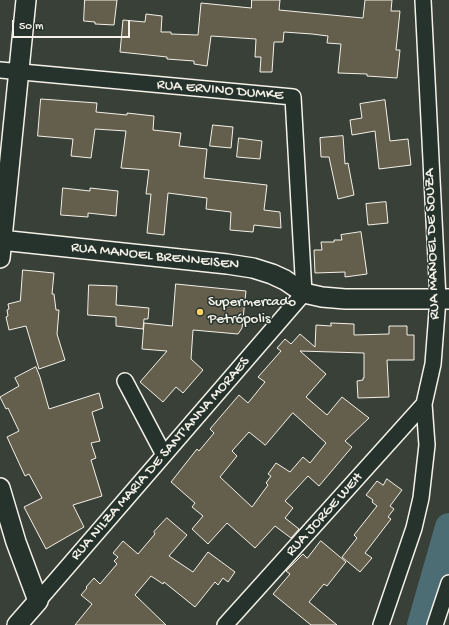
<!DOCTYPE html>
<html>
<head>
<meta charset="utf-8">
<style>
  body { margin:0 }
  #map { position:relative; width:449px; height:625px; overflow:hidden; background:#394037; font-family:"Gochi Hand",sans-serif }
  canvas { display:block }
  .scale { position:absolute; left:12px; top:20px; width:118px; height:18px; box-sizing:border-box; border:2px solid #f4f1e8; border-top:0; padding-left:5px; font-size:12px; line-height:14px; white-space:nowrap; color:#f4f1e8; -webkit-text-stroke:3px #26332d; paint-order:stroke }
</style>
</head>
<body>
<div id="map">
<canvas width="449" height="625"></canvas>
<div class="scale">50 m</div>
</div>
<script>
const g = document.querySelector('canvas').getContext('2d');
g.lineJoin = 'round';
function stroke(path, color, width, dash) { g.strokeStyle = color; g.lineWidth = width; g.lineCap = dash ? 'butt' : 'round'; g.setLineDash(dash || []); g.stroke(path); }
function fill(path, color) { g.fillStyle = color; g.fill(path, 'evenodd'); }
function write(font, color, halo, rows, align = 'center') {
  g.font = font + ' "Gochi Hand",sans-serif'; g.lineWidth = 3; g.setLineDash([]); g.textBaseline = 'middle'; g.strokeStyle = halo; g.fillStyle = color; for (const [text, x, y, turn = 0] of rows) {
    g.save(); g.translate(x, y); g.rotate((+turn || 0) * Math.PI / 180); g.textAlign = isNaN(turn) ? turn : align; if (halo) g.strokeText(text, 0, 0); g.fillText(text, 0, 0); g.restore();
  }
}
const river = new Path2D(`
  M 421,625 L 449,527`);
const building = new Path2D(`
  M 85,0 L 117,0 L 114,25 L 95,24 L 95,22 L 84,21 Z
  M 252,0 L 280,0 L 279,10 L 363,18 L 365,0 L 392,0 L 391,11 L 400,11 L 396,50 L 400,50 L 397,78 L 367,76 L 367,74 L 338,73 L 341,44 L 327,43 L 328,36 L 312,34 L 284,32 L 283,42 L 274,42 L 272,72 L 260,72 L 261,57 L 255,57 L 256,39 L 211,36 L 207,66 L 194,64 L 194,61 L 167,59 L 167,57 L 120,52 L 123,20 L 145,22 L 146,14 L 162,16 L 161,32 L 171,32 L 171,34 L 198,35 L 201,3 L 251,8 Z
  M 41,99 L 97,103 L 96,112 L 127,115 L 127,113 L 154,116 L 153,130 L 181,133 L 179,146 L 207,149 L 204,178 L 267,185 L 264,210 L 280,212 L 281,228 L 254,225 L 253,232 L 230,230 L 231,212 L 206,209 L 207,198 L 168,193 L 164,235 L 147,233 L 151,194 L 146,194 L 149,170 L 121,168 L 126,131 L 95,129 L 91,158 L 71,156 L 73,139 L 38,136 Z
  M 385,100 L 390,141 L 408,139 L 411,165 L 379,169 L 375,131 L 352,135 L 350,120 L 362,118 L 360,104 Z
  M 213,125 L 233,127 L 231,148 L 210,146 Z
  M 343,136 L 345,164 L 348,163 L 354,195 L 338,199 L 329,157 L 321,157 L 320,138 Z
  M 239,138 L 262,141 L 260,159 L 237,157 Z
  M 63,188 L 90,191 L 90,188 L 118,191 L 116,216 L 88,213 L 88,217 L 61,215 Z
  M 386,202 L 388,223 L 368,225 L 366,204 Z
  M 361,232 L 367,274 L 345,277 L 345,272 L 315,273 L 314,250 L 322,250 L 321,242 L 334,242 L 334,240 L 342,240 L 341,235 Z
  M 23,270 L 54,273 L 52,294 L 54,294 L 56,310 L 59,310 L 57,334 L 65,360 L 39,369 L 26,326 L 9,330 L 6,317 L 8,316 L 7,310 L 9,309 L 8,304 L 20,301 Z
  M 176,284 L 246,291 L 242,328 L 238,334 L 193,330 L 191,359 L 203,370 L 183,393 L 176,387 L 163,402 L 140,382 L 167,351 L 142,349 L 144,323 L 172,326 Z
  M 89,285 L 117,286 L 116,305 L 149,308 L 148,319 L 144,319 L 143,329 L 116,326 L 116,317 L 88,315 Z
  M 331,323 L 354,324 L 354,335 L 389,334 L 389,326 L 407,326 L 407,335 L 414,335 L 414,360 L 387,360 L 389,397 L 358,398 L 357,381 L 363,380 L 363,378 L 364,378 L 364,353 L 300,351 L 326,374 L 306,397 L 327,415 L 342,397 L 369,418 L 345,441 L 352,447 L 319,486 L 308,476 L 285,501 L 293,508 L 285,518 L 299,529 L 291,538 L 275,526 L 255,548 L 227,523 L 208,544 L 192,529 L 203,516 L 192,507 L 195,503 L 171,482 L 197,449 L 199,451 L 214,433 L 210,429 L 239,395 L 248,403 L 265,382 L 258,377 L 281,351 L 277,348 L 285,339 L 291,344 L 300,334 L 315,347 L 316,325 L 331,326 ZM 293,413 L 326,443 L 310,463 L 303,457 L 290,472 L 276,463 L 268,474 L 271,476 L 266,483 L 268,485 L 252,507 L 220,477 L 237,456 L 232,451 L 249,432 L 265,445 Z
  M 36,367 L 40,377 L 49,409 L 99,393 L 103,408 L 92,412 L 100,441 L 91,443 L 96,458 L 91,460 L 102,496 L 73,505 L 84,527 L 46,549 L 24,507 L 42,498 L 29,474 L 25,476 L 7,437 L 19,431 L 8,408 L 6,409 L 0,397 L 19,386 L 15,378 Z
  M 387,479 L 402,490 L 390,506 L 394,509 L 388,517 L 391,519 L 365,553 L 372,558 L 360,572 L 342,557 L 357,538 L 354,535 L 377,506 L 372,502 L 373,500 L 366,495 L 377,481 L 383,485 Z
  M 167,518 L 187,535 L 169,556 L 193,572 L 208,552 L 235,572 L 228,582 L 223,578 L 218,585 L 215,582 L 195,607 L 164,582 L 163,584 L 151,576 L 135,595 L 166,625 L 75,625 L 92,604 L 81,595 L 87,588 L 86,587 L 94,578 L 100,584 L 117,564 L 114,561 L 118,557 L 113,553 L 123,541 L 138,554 L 155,534 L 154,532 Z
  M 321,541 L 346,562 L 327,586 L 324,584 L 309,602 L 337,625 L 311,625 L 273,594 L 290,574 L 286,571 L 303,554 L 307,558 Z`);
const minor = new Path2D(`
  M 0,70 L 293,97 L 304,293 L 38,601
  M 125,381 L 164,455
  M 225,625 L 424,404
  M 381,625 L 414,528 L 421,498 L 427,445 L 424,404 L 433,364 L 438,299 L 423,0
  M 435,625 L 449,583`);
const tertiary = new Path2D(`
  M 0,240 L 227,264 L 253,268 L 272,274 L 285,280 L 304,293 L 322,297 L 345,299 L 449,299
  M 0,258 L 26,0
  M 0,488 L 16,542 L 38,601 L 17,625`);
const markers = [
  [200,312,4,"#ffd166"]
];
const streetNames = [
  ["RUA ERVINO DUMKE",220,91,5],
  ["RUA MANOEL DE SOUZA",433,244,-92],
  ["RUA MANOEL BRENNEISEN",155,257,6],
  ["RUA NILZA MARIA DE SANT'ANNA MORAES",161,459,-49],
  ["RUA JORGE WEH",325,515,-48]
];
const poiNames = [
  ["Supermercado",208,303],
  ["Petrópolis",208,320]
];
stroke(river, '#4c6d73', 28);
fill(building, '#645f4d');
stroke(building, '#f4f1e8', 1);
stroke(minor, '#f4f1e8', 18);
stroke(tertiary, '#f4f1e8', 22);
stroke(minor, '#26332d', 15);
stroke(tertiary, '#26332d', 19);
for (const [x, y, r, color] of markers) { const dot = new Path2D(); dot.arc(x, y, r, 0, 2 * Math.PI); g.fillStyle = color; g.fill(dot); stroke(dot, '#26332d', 1.5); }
write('15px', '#f4f1e8', '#26332d', streetNames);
write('15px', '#f4f1e8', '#26332d', poiNames, 'left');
</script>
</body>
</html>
